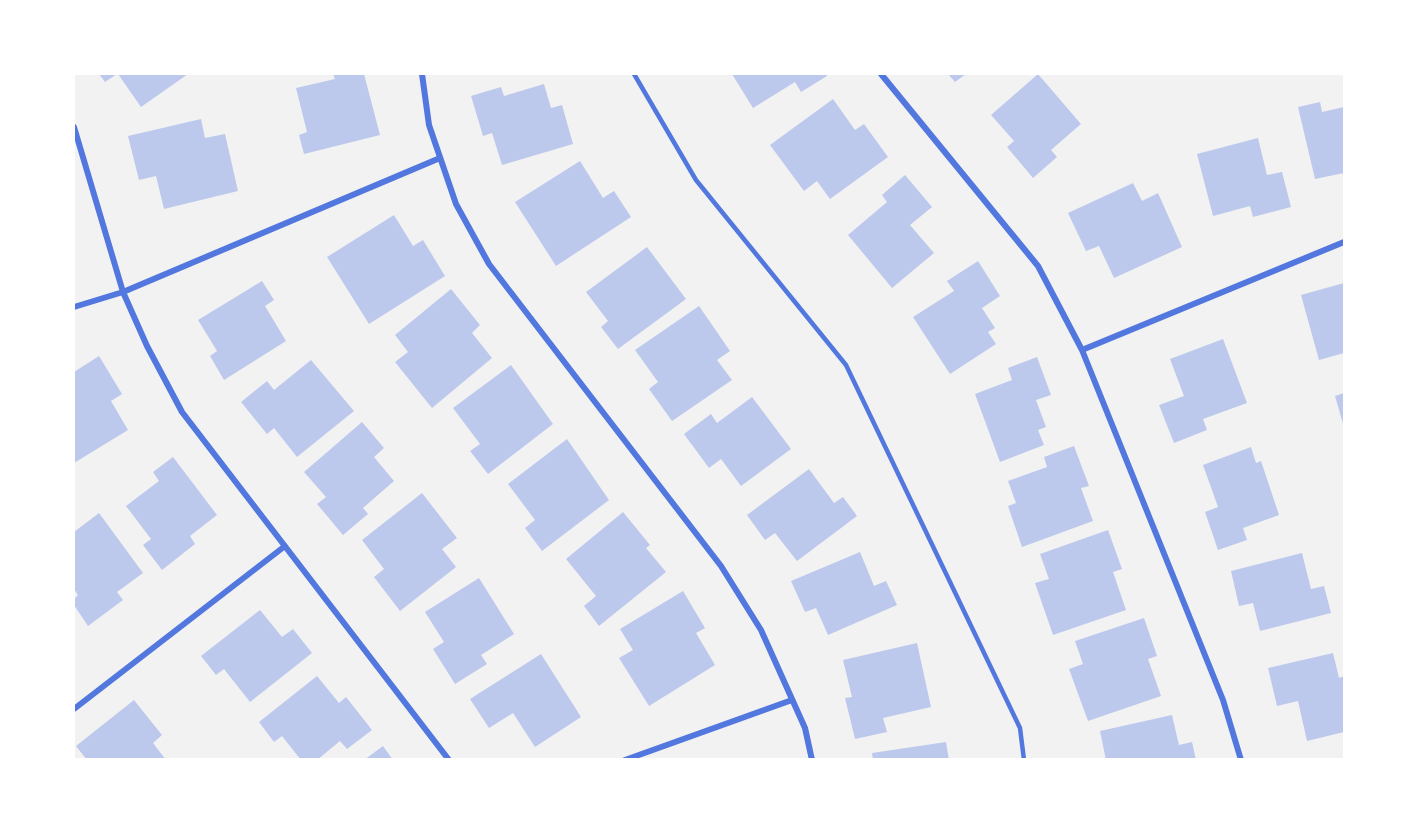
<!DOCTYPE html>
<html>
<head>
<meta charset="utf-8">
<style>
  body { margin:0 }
  #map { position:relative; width:1418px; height:833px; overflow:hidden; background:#f2f2f2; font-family:"PT Sans Narrow",sans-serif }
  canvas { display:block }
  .frame { position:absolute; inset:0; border:75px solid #fff; pointer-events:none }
</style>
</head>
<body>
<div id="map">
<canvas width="1418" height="833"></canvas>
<div class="frame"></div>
</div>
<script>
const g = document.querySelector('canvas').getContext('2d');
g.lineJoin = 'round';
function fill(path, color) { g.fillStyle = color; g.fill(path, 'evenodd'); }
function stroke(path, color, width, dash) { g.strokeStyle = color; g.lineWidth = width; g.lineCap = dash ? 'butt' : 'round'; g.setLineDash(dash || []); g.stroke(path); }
const building = new Path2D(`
  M 99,74 L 117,74 L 105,82 Z
  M 118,74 L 188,74 L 141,107 Z
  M 333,74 L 364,74 L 380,135 L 304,154 L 299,135 L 307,132 L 296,88 L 335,79 Z
  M 732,74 L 826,74 L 827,76 L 801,92 L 795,82 L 753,108 Z
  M 948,74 L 966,74 L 955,82 Z
  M 1038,74 L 1081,124 L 1051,150 L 1057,157 L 1033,178 L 1007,147 L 1014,141 L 991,115 Z
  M 544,84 L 551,108 L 562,105 L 573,144 L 502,165 L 492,133 L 483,136 L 471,96 L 501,87 L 504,96 Z
  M 833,99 L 855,130 L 864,124 L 888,157 L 830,199 L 817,181 L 804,191 L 770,145 Z
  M 1320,102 L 1322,112 L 1344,107 L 1344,173 L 1315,179 L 1298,107 Z
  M 201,119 L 205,138 L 225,134 L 238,191 L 164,209 L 156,176 L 139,180 L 128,136 Z
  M 1258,138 L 1267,175 L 1282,172 L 1291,207 L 1253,217 L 1250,206 L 1213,216 L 1197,154 Z
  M 580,161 L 603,198 L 614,191 L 631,217 L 556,266 L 515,202 Z
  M 905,175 L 932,207 L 910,225 L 934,253 L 892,288 L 848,235 L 887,202 L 882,195 Z
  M 1133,183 L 1142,201 L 1158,193 L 1182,247 L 1114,278 L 1099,246 L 1086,251 L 1068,213 Z
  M 394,215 L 413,246 L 423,240 L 445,276 L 369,324 L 327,257 Z
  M 647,247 L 686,299 L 618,349 L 601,327 L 608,321 L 586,292 Z
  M 978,261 L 1000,296 L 982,308 L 995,328 L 988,332 L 996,344 L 950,374 L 913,317 L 954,291 L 947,281 Z
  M 262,281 L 274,300 L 265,306 L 286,341 L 224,380 L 210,356 L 217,351 L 198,320 Z
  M 1344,283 L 1344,353 L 1319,360 L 1301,295 Z
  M 451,289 L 480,325 L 472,333 L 492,358 L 432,408 L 395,362 L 408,352 L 395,335 Z
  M 699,306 L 730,351 L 717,360 L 732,380 L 672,421 L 649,389 L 658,382 L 635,350 Z
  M 1223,339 L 1247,403 L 1203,419 L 1207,430 L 1174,443 L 1159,405 L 1184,396 L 1170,359 Z
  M 99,356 L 122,394 L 111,401 L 128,430 L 74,463 L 74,372 Z
  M 1037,357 L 1051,395 L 1036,400 L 1046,427 L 1038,430 L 1044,445 L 1000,462 L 975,394 L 1012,380 L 1008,368 Z
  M 311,360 L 354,411 L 297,457 L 274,428 L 267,434 L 241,402 L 267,381 L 274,390 Z
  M 511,365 L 553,424 L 488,474 L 470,451 L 480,444 L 453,408 Z
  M 1344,393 L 1344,427 L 1335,396 Z
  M 752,397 L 791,449 L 741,486 L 721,459 L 709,468 L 684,434 L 711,414 L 717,423 Z
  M 362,422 L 384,448 L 374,457 L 394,481 L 363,508 L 368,514 L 343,535 L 317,504 L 326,497 L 304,472 Z
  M 567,439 L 609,500 L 542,551 L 525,528 L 535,520 L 508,484 Z
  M 1074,446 L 1089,486 L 1081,488 L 1093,521 L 1022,547 L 1008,506 L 1016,503 L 1008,481 L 1047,467 L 1044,457 Z
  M 1251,447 L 1256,463 L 1261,461 L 1279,515 L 1243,528 L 1247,540 L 1218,550 L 1205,512 L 1218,507 L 1203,465 Z
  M 173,457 L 217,515 L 190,536 L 195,544 L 162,570 L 143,545 L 151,539 L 126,506 L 159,481 L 153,472 Z
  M 809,469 L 834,503 L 843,497 L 857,516 L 797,561 L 775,533 L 765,540 L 747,515 Z
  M 422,493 L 457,538 L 442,549 L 456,567 L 400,611 L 374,577 L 384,569 L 362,540 Z
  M 623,512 L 650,545 L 646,548 L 666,572 L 599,626 L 584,606 L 596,596 L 566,559 Z
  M 99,513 L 143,573 L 117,592 L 123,600 L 88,626 L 74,605 L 74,599 L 78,595 L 74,589 L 74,532 Z
  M 1108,530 L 1122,569 L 1113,572 L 1126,610 L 1053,635 L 1035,583 L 1049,579 L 1040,554 Z
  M 860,552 L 874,586 L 886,581 L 897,605 L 828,635 L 816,608 L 805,612 L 791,581 Z
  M 1302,553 L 1311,589 L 1324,586 L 1331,613 L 1260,631 L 1253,603 L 1239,606 L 1231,571 Z
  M 479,578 L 514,634 L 481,655 L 487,664 L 455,684 L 433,649 L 444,642 L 425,612 Z
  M 683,591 L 705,628 L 696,633 L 715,665 L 649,706 L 619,658 L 633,650 L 620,629 Z
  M 260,610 L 282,637 L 293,629 L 312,653 L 250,702 L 224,669 L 216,675 L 201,656 Z
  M 1144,618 L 1157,656 L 1148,659 L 1161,696 L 1088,721 L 1069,669 L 1083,664 L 1075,641 Z
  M 917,643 L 931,707 L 883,718 L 887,732 L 855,739 L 845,698 L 852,697 L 843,660 Z
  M 1333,653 L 1339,678 L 1344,676 L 1344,732 L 1307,741 L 1298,701 L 1277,706 L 1268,668 Z
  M 541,654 L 581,717 L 535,747 L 513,713 L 489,728 L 470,699 Z
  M 317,676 L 339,703 L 346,697 L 372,730 L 347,749 L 340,741 L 317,760 L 301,760 L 282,736 L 274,742 L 259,722 Z
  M 134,700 L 162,735 L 153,743 L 166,760 L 87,760 L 76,746 Z
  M 1172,715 L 1179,745 L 1192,742 L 1196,760 L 1106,760 L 1100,731 Z
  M 946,742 L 949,760 L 873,760 L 872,753 Z
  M 383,746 L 393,760 L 364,760 Z`);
const service = new Path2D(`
  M 634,74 L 696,180 L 846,365 L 1020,728 L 1024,760`);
const minor = new Path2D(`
  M 422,74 L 429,125 L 456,204 L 489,264 L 721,566 L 761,630 L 805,728 L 812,760
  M 881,74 L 1038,266 L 1082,350 L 1223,700 L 1241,760
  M 74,127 L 123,292 L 147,346 L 182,412 L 449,760
  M 74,307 L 123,292 L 440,158
  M 1082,350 L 1344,242
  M 74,709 L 285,546
  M 625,760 L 792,700`);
fill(building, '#bdc9ec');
stroke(service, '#5277de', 4.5);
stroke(minor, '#5277de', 6);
</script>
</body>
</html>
